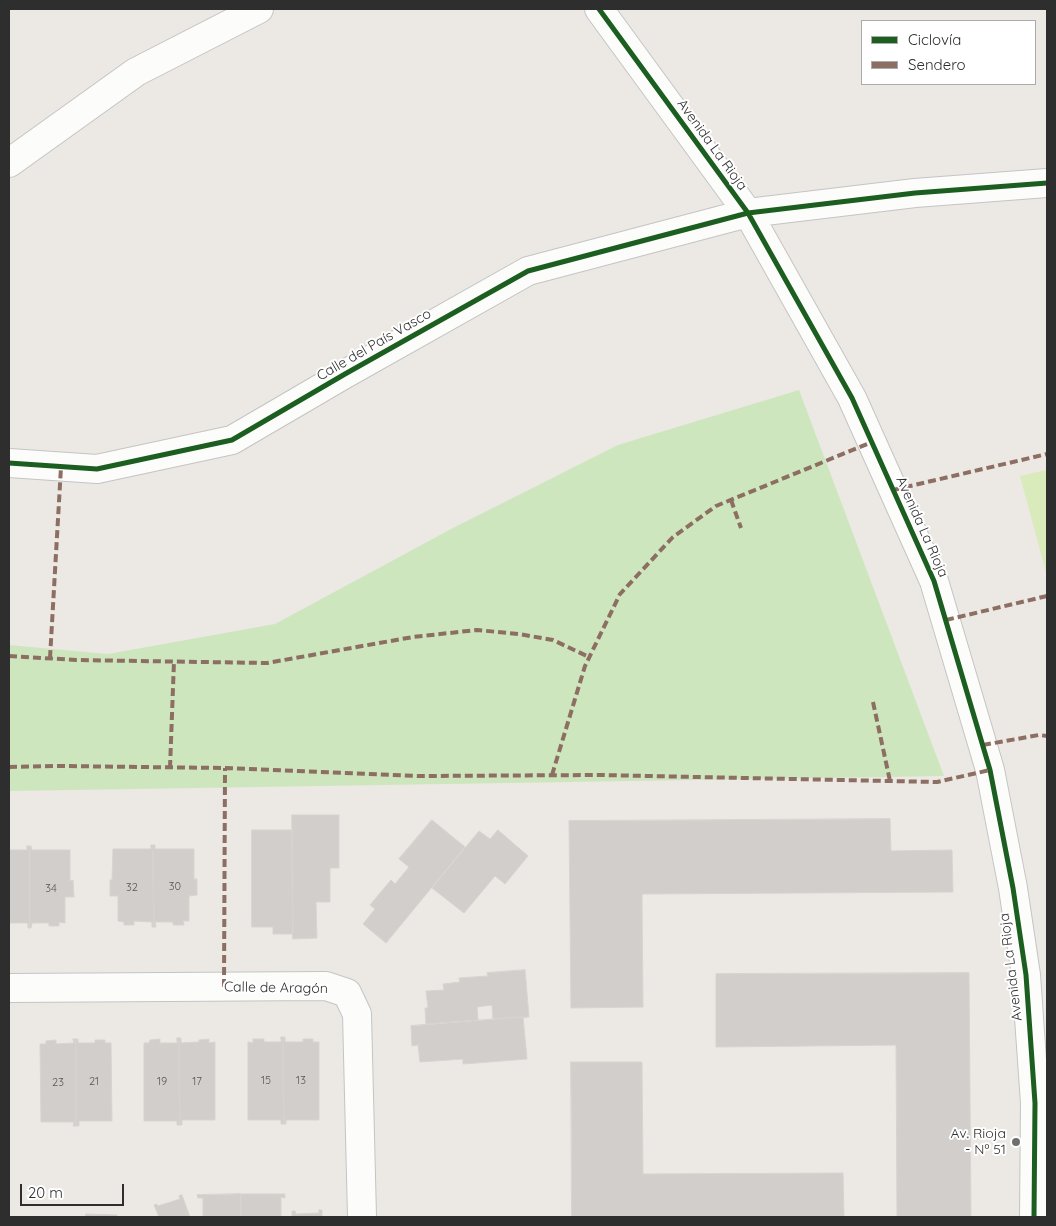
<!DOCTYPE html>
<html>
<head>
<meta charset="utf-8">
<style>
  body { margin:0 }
  #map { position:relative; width:1056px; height:1226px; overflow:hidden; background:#ece8e4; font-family:Quicksand,sans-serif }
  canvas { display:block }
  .frame { position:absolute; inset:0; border:10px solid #2e2e2e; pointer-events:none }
  .legend { position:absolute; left:861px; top:20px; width:175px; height:65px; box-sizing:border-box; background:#fff; border:1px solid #ababab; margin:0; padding:6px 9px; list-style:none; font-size:15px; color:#2e2e2e }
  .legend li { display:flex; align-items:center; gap:10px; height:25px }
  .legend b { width:25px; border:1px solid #ababab }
  .scale { position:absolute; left:20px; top:1184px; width:104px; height:22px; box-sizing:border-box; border:2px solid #2e2e2e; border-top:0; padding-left:6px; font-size:15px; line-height:18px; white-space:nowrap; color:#2e2e2e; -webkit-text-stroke:4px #fff; paint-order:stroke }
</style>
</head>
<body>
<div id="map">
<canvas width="1056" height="1226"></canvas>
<div class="frame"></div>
<ul class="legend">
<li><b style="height:6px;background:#1b5e20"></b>Ciclovía</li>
<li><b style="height:6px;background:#8d6e63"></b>Sendero</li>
</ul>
<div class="scale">20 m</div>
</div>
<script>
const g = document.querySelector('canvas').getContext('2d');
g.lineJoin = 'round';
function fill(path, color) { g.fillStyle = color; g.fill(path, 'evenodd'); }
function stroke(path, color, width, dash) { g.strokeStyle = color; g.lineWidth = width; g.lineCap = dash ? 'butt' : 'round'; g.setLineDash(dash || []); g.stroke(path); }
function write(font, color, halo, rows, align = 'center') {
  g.font = font + ' Quicksand,sans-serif'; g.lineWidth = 4; g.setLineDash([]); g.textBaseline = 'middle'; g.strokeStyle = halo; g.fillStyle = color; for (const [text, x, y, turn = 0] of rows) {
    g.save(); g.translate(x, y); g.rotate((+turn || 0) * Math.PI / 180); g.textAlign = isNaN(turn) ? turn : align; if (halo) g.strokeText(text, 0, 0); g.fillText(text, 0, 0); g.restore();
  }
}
const green = new Path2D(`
  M 799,390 L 944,776 L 9,791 L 9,645 L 108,654 L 275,624 L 453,528 L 618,445 Z`);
const pitch = new Path2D(`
  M 1047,470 L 1047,576 L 1020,476 Z`);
const building = new Path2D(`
  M 292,815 L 339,815 L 339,868 L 330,868 L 330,902 L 316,902 L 317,938 L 293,939 Z
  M 890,819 L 891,851 L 952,850 L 953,892 L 642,894 L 643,1007 L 571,1008 L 569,821 Z
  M 432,820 L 465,847 L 386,943 L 363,924 L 375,909 L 370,905 L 391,880 L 395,884 L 409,867 L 399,859 Z
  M 252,830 L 292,830 L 293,934 L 273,934 L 273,927 L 252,927 Z
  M 498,830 L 528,856 L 505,884 L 495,876 L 464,913 L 432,888 L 479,831 L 490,839 Z
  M 151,845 L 153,845 L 154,927 L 152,927 L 152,922 L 134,921 L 134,925 L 124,925 L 124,922 L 118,921 L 118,896 L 110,896 L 110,880 L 112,880 L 113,849 L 151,849 Z
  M 153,845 L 155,845 L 155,849 L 194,849 L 194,879 L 197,879 L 197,895 L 189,896 L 189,921 L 183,921 L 184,925 L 173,925 L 173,922 L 155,922 L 156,927 L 154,927 Z
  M 27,846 L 30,846 L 30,928 L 28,928 L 28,923 L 10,923 L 9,926 L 9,850 L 27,850 Z
  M 30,846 L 31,846 L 32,850 L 70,850 L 70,881 L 73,880 L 74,897 L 65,897 L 65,923 L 59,922 L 59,926 L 49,926 L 49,923 L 32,923 L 31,928 L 30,928 Z
  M 525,970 L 529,1017 L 493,1019 L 492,1005 L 477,1007 L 478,1020 L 426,1024 L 425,1008 L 428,1008 L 426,991 L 444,990 L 443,984 L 460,982 L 459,978 L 488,976 L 487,973 Z
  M 969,973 L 971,1217 L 897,1217 L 896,1045 L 716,1047 L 716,974 Z
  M 523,1017 L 527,1059 L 463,1064 L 463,1059 L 420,1062 L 418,1045 L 412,1046 L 411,1026 Z
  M 281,1037 L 283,1037 L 284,1124 L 281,1124 L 281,1120 L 248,1120 L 248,1042 L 253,1043 L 253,1039 L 264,1039 L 264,1042 L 281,1042 Z
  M 283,1037 L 285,1037 L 285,1042 L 303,1042 L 303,1039 L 313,1039 L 313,1042 L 319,1042 L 319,1120 L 286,1120 L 286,1124 L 284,1124 Z
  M 177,1038 L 179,1038 L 180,1125 L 177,1125 L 177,1121 L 144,1121 L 144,1043 L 149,1043 L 150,1040 L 160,1039 L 160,1043 L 177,1043 Z
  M 179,1038 L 181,1038 L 181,1043 L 199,1042 L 199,1040 L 209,1039 L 209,1043 L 215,1042 L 215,1120 L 182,1120 L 182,1125 L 180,1125 Z
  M 73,1039 L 76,1039 L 76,1126 L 73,1126 L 74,1122 L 41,1122 L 40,1044 L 46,1044 L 46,1041 L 56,1040 L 56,1044 L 74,1043 Z
  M 76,1039 L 78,1039 L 78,1043 L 95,1043 L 95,1040 L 105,1040 L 105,1043 L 111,1043 L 112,1121 L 79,1121 L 79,1126 L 76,1126 Z
  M 571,1062 L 642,1062 L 643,1174 L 843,1173 L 844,1217 L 572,1217 Z
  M 241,1194 L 285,1194 L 285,1198 L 281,1197 L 281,1217 L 241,1217 Z
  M 241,1194 L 241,1217 L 203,1217 L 203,1198 L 198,1198 L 197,1195 Z
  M 182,1195 L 190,1217 L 159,1217 L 154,1205 L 157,1204 L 158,1206 L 180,1199 L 179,1196 Z
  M 319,1210 L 322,1210 L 322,1217 L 292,1217 L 292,1211 L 295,1211 L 296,1214 L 319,1213 Z
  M 86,1214 L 117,1215 L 116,1217 L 86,1217 Z`);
const minor = new Path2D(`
  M 599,9 L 748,213 L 852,398 L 934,581 L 990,770 L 1013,888 L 1026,975 L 1035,1103 L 1034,1217
  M 9,163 L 136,72 L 259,9
  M 9,463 L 97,469 L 232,440 L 345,374 L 528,271 L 748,213 L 915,193 L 1047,183
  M 9,988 L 326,986 L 347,993 L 357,1014 L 362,1217`);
const quiet = new Path2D(`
  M 893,490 L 1047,454
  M 731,500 L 741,528
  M 946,620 L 1047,596
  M 9,656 L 76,660 L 267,663 L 413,637 L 477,630 L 519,634 L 553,640 L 589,657
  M 50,658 L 61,467
  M 873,702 L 890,781
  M 983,745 L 1039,735 L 1047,736
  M 9,767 L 59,766 L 225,768 L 419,776 L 601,775 L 937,782 L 990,770
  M 170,768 L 174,661
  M 552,775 L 585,666 L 620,594 L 673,537 L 716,506 L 872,442
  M 224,987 L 225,768`);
const cycleway = new Path2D(`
  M 599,9 L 748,213 L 852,398 L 934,581 L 990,770 L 1013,888 L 1026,975 L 1035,1103 L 1034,1217
  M 9,463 L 97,469 L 232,440 L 345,374 L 528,271 L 748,213 L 915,193 L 1047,183`);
const markers = [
  [1016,1142,5,"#706f6e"]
];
const numberNames = [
  ["30",175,887],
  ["32",132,888],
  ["34",51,889],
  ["15",266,1081],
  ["13",301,1081],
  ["21",94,1082],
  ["19",162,1082],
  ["17",197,1082],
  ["23",58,1083]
];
const streetNames = [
  ["Avenida La Rioja",712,145,54],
  ["Calle del País Vasco",374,345,-30],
  ["Avenida La Rioja",922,527,66],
  ["Avenida La Rioja",1011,967,-97],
  ["Calle de Aragón",276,988,1]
];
const poiNames = [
  ["Av. Rioja",1006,1134],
  ["- Nº 51",1006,1150]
];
fill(green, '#cee6be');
fill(pitch, '#d9eabb');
fill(building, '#d1cecb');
stroke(building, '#d7d4d0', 1);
stroke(minor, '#c5c4c5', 30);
stroke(minor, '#fcfcfb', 28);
stroke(quiet, '#8d6e63', 4, [8, 4]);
stroke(cycleway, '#1b5e20', 5);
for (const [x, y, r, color] of markers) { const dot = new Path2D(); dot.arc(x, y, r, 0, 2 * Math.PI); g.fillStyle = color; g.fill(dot); stroke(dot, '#fff', 2); }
write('11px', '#585857', null, numberNames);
write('14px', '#2e2e2e', '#fff', streetNames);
write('14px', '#2e2e2e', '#fff', poiNames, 'right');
</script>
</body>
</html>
